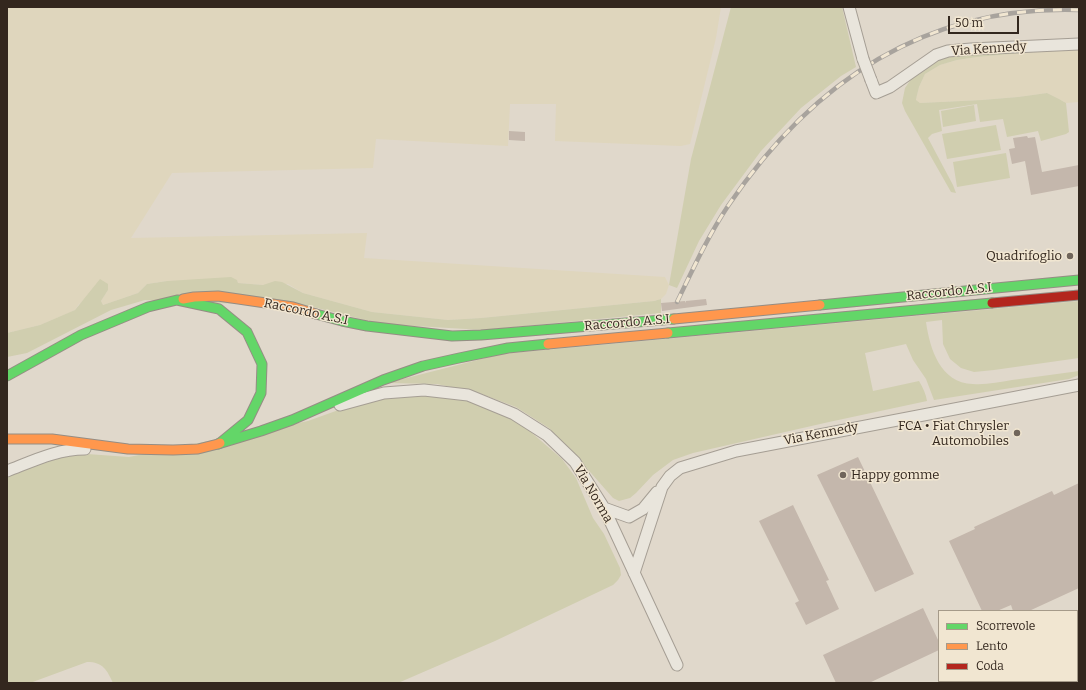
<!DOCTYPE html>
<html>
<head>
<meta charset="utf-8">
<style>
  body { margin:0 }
  #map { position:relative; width:1086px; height:690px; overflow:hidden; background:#e0d8cb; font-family:Bitter,serif }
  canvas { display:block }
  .frame { position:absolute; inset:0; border:8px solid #33271e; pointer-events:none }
  .legend { position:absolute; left:938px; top:610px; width:140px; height:72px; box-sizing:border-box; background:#f1e6d1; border:1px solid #a59a89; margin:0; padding:5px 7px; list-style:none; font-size:12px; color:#33271e }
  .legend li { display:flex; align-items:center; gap:8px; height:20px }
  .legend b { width:20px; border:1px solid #a59a89 }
  .scale { position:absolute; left:948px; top:16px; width:71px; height:18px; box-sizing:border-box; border:2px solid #33271e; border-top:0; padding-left:5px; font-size:12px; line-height:14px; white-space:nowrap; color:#33271e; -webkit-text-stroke:3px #f1e6d1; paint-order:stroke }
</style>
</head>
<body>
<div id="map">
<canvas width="1086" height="690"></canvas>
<div class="frame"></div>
<ul class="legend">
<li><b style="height:5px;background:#63d668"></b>Scorrevole</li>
<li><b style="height:5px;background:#ff974d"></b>Lento</li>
<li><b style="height:5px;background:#b3261e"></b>Coda</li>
</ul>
<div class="scale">50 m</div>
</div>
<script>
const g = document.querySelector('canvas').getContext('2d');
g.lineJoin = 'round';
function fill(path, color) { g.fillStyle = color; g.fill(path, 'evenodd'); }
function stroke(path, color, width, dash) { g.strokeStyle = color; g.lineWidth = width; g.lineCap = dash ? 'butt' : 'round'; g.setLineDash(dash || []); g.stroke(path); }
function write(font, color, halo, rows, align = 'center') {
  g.font = font + ' Bitter,serif'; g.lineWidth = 3; g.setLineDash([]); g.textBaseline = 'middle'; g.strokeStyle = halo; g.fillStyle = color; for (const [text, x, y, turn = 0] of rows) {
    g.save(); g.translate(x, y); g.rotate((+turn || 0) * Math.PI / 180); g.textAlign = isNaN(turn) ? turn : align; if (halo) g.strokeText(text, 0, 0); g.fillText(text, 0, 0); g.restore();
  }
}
const farmland = new Path2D(`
  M 7,7 L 721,7 L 716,38 L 690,144 L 681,146 L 555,141 L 556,104 L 510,104 L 508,146 L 376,139 L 373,168 L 172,173 L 131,238 L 367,233 L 364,258 L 665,277 L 669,285 L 666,294 L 661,299 L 654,301 L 481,318 L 448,320 L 372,312 L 303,293 L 288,284 L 263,285 L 238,283 L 237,280 L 167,281 L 147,284 L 138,293 L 103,305 L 101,301 L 108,290 L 79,304 L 75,310 L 69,313 L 40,325 L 7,333 Z
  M 1079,48 L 1079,102 L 1066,103 L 1059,99 L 1047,93 L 1018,97 L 982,100 L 920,103 L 916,100 L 917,95 L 919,87 L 925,74 L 940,65 L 957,60 L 977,57 Z`);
const green = new Path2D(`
  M 731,7 L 842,7 L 856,67 L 841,76 L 801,108 L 761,151 L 721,205 L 699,241 L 677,288 L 669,285 L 691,159 Z
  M 1079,48 L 977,57 L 957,60 L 940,65 L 925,74 L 919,87 L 917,95 L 916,100 L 920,103 L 982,100 L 1018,97 L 1047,93 L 1059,99 L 1066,103 L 1069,132 L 1066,134 L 1041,141 L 1038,131 L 1007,137 L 1003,119 L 980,122 L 977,104 L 939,110 L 942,131 L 932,134 L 928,138 L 953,185 L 956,193 L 951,192 L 905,111 L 902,103 L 905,88 L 911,79 L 936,60 L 957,54 Z
  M 974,105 L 976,121 L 943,127 L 941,111 Z
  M 996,125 L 1001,150 L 947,159 L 942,134 Z
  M 1006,153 L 1010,178 L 957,187 L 953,162 Z
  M 231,277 L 237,280 L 238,283 L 263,285 L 275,281 L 282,282 L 303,293 L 372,312 L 448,320 L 481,318 L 654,301 L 661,299 L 661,313 L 483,330 L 381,324 L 313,307 L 145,300 L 111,310 L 27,353 L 7,357 L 7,333 L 40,325 L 75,310 L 100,279 L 108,284 L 108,290 L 101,301 L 103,305 L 138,293 L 147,284 L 167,281 Z
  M 1079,301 L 1079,358 L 994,370 L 974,372 L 961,368 L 950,359 L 943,344 L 942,320 L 926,322 C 930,349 940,383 973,384 C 986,385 999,382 1012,380 C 1035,377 1057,374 1079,371 L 1079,375 L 1069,379 L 934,400 L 926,379 L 913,360 L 906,344 L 865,353 L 873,391 L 919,381 C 923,388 926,394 927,401 L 829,422 L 693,453 L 673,460 L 653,475 L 636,493 L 630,498 L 619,501 L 613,498 L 591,473 L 549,428 L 516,407 L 479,393 L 437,384 L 387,383 L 501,354 Z
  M 423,393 L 459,398 L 499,412 L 525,427 L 562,459 L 576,478 L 593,518 L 604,534 L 620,568 L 621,575 L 618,580 L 613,585 L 495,641 L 398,683 L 113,683 C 107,670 103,662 87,662 L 30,683 L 7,683 L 7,473 L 51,455 L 87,454 L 129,457 L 308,421 L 369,399 Z`);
const building = new Path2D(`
  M 509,131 L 525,132 L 525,141 L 509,140 Z
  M 1027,136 L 1028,138 L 1035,137 L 1042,172 L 1079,165 L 1079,186 L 1031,195 L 1025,161 L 1012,164 L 1009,149 L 1015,148 L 1013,138 Z
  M 706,299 L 707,305 L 662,311 L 661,303 L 685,301 L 685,303 L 686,301 Z
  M 858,457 L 914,574 L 875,592 L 817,475 Z
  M 1079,483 L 1079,588 L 1029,611 L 1013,611 L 1011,605 L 997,611 L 982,611 L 949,541 L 975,529 L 974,527 L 1052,491 L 1054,495 Z
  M 793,505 L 829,580 L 826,581 L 839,609 L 806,625 L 795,603 L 799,601 L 759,521 Z
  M 923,608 L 939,642 L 939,650 L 869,683 L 836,683 L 823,655 Z`);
const street = new Path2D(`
  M 849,7 L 863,59
  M 871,80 L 876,93 L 890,87 L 936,55 L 948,51 L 971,49 L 1079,44
  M 340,405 L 384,393 L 424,390 L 468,395 L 514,414 L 547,435 L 575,462 L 604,508 L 677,665
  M 7,471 C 33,461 57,449 85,449
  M 604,508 L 629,517 L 643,509 L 657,492
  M 634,573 L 662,487 L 670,476 L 680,468 L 736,451 L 1017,397 L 1079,385`);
const fast = new Path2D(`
  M 820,305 L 1079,280
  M 316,314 L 342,321 L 367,326 L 452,336 L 481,335 L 674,319
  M 668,333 L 992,303
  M 7,376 L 81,335 L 148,307 L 177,300 L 219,309 L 247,332 L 262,364 L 261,393 L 248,420 L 220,443
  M 218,444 L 261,431 L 292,420 L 383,380 L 423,366 L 459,358 L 508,348 L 548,344`);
const slow = new Path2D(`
  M 183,299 L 194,297 L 218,296 L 293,307 L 316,314
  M 674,319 L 820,305
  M 548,344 L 668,333
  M 7,439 L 52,439 L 128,449 L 173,450 L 198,449 L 218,444 L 220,443`);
const jam = new Path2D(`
  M 992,303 L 1079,295`);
const rail = new Path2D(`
  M 677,302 C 693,269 708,236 728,206 C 812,82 926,5 1079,10`);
const streetBridge = new Path2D(`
  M 863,59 L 871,80`);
const markers = [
  [1070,256,4,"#70655b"],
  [1017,433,4,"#70655b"],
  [843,475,4,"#70655b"]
];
const streetNames = [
  ["Via Kennedy",989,49,-4],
  ["Raccordo A.S.I",949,292,-6],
  ["Raccordo A.S.I",306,312,12],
  ["Raccordo A.S.I",627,323,-5],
  ["Via Kennedy",821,434,-11],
  ["Via Norma",593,494,60]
];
const poiNames = [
  ["Quadrifoglio",1062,256],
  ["FCA • Fiat Chrysler",1009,426],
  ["Automobiles",1009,441],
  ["Happy gomme",851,475,"left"]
];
fill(farmland, '#dfd6bd');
fill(green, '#d0ceaf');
fill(building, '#c4b7ac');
stroke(street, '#a59e94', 13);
stroke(fast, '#958d84', 11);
stroke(slow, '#958d84', 11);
stroke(jam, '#958d84', 11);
stroke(street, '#e9e5dc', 11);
stroke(fast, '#63d668', 9);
stroke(slow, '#ff974d', 9);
stroke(jam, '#b3261e', 9);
stroke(rail, '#a8a39d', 4.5);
stroke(rail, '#f1e6d1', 3, [9]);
stroke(streetBridge, '#a59e94', 13, []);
stroke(streetBridge, '#e9e5dc', 11);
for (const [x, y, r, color] of markers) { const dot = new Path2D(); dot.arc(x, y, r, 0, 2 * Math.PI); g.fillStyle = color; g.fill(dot); stroke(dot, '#f1e6d1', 1.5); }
write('13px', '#33271e', '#f1e6d1', streetNames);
write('13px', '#33271e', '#f1e6d1', poiNames, 'right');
</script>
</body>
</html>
